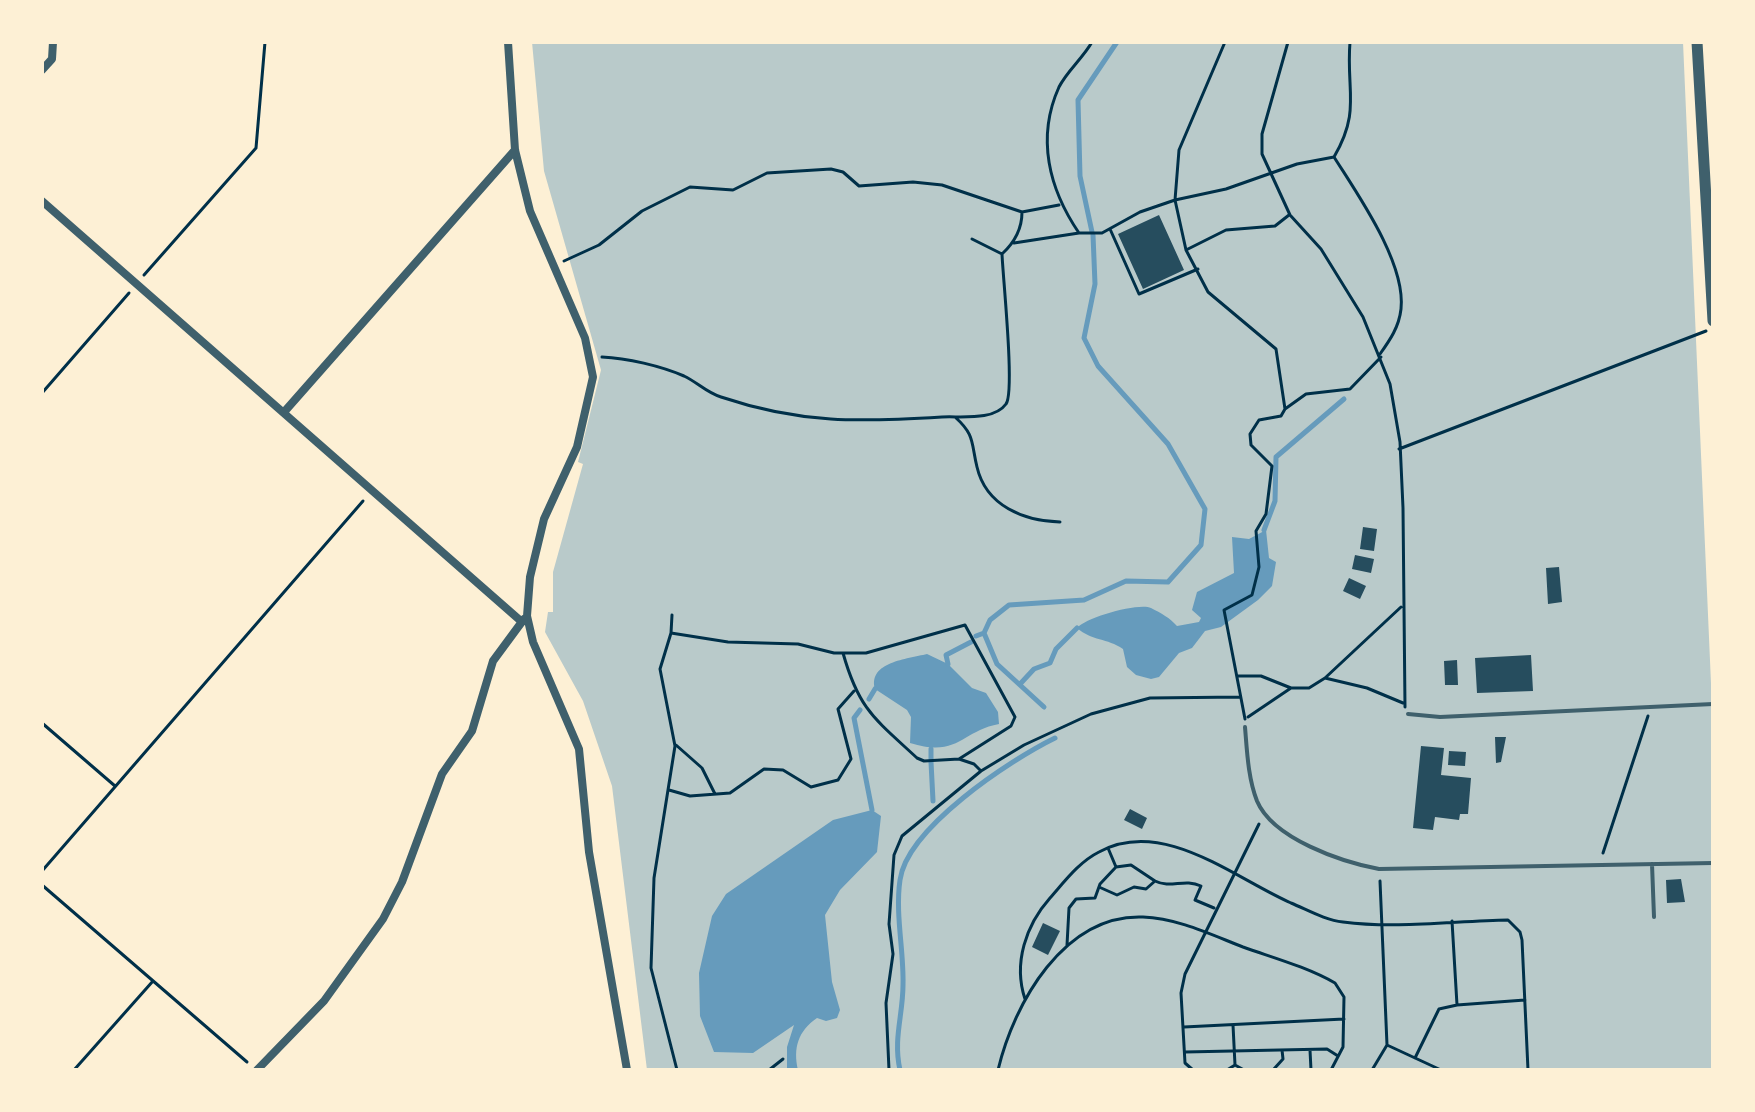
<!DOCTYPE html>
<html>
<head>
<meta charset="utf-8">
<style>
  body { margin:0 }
  #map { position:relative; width:1755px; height:1112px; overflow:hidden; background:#fdf0d5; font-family:"Work Sans",sans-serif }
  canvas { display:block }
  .frame { position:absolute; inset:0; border:44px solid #fdf0d5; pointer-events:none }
</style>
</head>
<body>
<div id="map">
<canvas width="1755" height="1112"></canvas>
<div class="frame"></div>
</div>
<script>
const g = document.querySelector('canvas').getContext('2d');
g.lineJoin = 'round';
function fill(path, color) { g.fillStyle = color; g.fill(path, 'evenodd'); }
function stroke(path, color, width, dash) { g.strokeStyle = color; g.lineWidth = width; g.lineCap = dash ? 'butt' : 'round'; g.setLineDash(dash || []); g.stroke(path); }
const green = new Path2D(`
  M 532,42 L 1683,42 L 1713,729 L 1713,1070 L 647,1070 L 612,786 L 583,701 L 545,632 L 548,612 L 553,612 L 553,572 L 583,464 L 578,462 L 601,370 L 544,171 Z`);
const water = new Path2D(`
  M 1266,530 L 1269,558 L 1276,562 L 1272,586 L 1258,600 L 1221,627 L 1205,631 L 1192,648 L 1179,653 L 1159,677 L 1151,679 L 1136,675 L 1127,667 L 1123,649 C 1107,638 1092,641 1077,628 C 1086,617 1140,602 1151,608 C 1161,613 1170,618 1177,626 L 1199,622 L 1201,618 L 1192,610 L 1197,592 L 1234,573 L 1232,537 L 1249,539 Z
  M 927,654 L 948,664 L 972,688 L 986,693 L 998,712 L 999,724 C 961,731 959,758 910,743 L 911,717 L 907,710 L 875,689 C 868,662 907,659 927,654 Z
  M 872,810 L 881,816 L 877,852 L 840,890 L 825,915 L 832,982 L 840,1010 L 837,1018 L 826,1021 L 817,1018 C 798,1031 793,1048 798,1070 L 787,1070 L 787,1047 L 794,1025 L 753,1053 L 714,1052 L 700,1016 L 699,973 L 712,916 L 726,894 L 833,820 Z`);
const stream = new Path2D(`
  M 1092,232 L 1080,176 L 1078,100 L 1117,42
  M 1264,530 L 1275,501 L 1276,457 L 1344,399
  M 984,633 L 997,664 L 1044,707
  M 976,636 L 984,633 L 990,620 L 1009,605 L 1084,600 L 1126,581 L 1168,582 L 1201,545 L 1205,509 L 1168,444 L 1098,366 L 1084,338 L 1095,284 L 1093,235
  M 948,664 L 946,655 L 971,642
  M 1021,683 L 1034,669 L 1050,663 L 1056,649 L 1077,628
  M 869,699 L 875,689
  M 860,710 L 854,718 L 872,810
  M 931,749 L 931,760
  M 931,762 L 933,801
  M 900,1070 C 893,1039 903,1015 903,985 C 904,951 895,914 900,880 C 907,828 1010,760 1055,738`);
const building = new Path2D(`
  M 1159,215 L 1184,270 L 1143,289 L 1118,234 Z
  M 1363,527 L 1377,529 L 1374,551 L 1360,549 Z
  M 1355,555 L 1374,559 L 1371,573 L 1352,569 Z
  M 1559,567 L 1562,602 L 1548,604 L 1546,568 Z
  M 1349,578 L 1366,586 L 1360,599 L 1343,591 Z
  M 1531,655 L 1533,691 L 1477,693 L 1475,658 Z
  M 1457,660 L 1458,685 L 1445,685 L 1444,661 Z
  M 1495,737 L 1506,737 L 1501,762 L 1496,763 Z
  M 1421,746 L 1444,748 L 1441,775 L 1471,778 L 1468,814 L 1460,814 L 1459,820 L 1435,817 L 1433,830 L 1413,828 Z
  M 1449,751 L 1466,752 L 1465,766 L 1448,765 Z
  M 1130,809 L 1147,818 L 1142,829 L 1124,820 Z
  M 1681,879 L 1685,902 L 1667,903 L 1666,880 Z
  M 1043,923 L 1060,931 L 1048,955 L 1032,947 Z`);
const path = new Path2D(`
  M 1092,42 C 1083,58 1067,71 1059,87 C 1036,138 1049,189 1079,233 L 1102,233 L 1140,212 L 1175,200 L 1226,189 L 1297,164 L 1334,157 C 1358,195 1406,263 1401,309 C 1399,327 1390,340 1380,354
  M 1225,42 L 1179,150 L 1175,200 L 1186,250 L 1208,292 L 1276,349 L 1285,409 L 1281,416 L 1259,420 L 1250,434 L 1251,445 L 1272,466 L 1266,514 L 1256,531 L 1259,567 L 1252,595 L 1224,610 L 1245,719
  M 1288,42 L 1262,134 L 1262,154 L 1290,215 L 1321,249 L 1363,317 L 1390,384 L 1400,442 L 1403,508 L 1405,707
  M 1334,157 C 1361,111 1346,91 1350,42
  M 1110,229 L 1139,294 L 1198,269
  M 972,239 L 1002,254
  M 1014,243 L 1079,233
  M 1186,250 L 1226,230 L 1275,226 L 1289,215
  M 564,261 L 599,245 L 642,211 L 690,187 L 733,190 L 767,173 L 831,169 L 843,172 L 859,186 L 913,182 L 942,185 L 1022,212 L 1059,205
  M 144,275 L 256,148 L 265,42
  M 602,357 C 627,358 661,366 684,376 C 697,382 707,393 721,397 C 801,424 860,422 942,417 C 961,416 994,421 1006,404 C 1015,392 1003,279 1002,254 C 1014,243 1022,229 1022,212
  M 42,393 L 129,293
  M 1285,409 L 1306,394 L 1350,389 L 1381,357
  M 955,417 C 975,435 971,442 977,467 C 986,506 1024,521 1060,522
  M 1399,449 L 1706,331
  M 672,615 L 671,633 L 660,669 L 675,746 L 654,878 L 651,968 L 677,1070
  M 671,633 L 728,642 L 798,644 L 834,653 L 866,653 L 965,625 L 1015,717 L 1011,726 L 959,759 L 974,764 L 981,771
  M 843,653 C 859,710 875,719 917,758 L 924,761 L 959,759
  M 1237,676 L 1261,676 L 1291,688
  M 1325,678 L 1401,607
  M 1248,717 L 1291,688 L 1309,688 L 1325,678 L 1367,688 L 1403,703
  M 42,723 L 115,786
  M 676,745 L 702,768 L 715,794
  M 669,790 L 690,796 L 730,793 L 764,769 L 783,770 L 811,787 L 838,780 L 851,759 L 838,709 L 854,691
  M 1603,853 L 1648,716
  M 1116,867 L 1131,865 L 1155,881
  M 42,871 L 363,501
  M 42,885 L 247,1062
  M 1099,887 L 1117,895 L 1134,887 L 1146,889 L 1155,881 C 1171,889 1184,878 1201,886 L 1195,900 L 1214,908
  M 1067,945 L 1069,908 L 1076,899 L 1095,898 L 1100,884 L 1116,867 L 1108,848
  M 1025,999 C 1013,963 1026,925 1050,898 C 1065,881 1079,862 1099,852 C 1163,817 1234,878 1291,903 C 1308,910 1325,920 1343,922 C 1396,929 1454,921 1508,920 L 1520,932 L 1522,940 L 1528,1070
  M 1457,1005 L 1525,1000
  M 1233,1025 L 1235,1065
  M 1184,1027 L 1344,1019
  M 1387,1045 L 1441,1070
  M 1310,1050 L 1311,1070
  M 1185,1052 L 1327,1049 L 1338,1056
  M 1415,1058 L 1439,1009 L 1457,1005 L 1452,921
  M 74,1070 L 153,981
  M 769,1070 L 783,1059
  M 889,1070 L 886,1003 L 893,954 L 889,924 L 894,855 L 902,836 L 981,771 L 1024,745 L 1091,714 L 1150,698 L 1240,697
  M 998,1070 C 1014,1003 1064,914 1143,917 C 1177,918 1212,935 1243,947 C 1274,958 1307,967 1335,983 L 1344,997 L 1343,1047 L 1331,1070
  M 1193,1070 L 1185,1063 L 1181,993 L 1185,974 L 1259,824
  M 1227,1070 L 1235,1065 L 1244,1070
  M 1273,1070 L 1283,1059 L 1282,1050
  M 1372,1070 L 1387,1045 L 1380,881`);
const service = new Path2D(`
  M 1408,714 L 1440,717 L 1713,704
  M 1245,727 C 1247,751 1248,778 1257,801 C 1273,839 1342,862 1379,869 L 1713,863
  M 1652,864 L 1654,917`);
const minor = new Path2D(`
  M 508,42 L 515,150 L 530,211 L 585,338 L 593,377 L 577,447 L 544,519 L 530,577 L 527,616 L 533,642 L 579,749 L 589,852 L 627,1070
  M 42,70 L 52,59 L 53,42
  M 42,201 L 522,622
  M 285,411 L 515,150
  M 257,1070 L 324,1001 L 383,919 L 402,882 L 442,774 L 472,731 L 493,661 L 524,619`);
const tertiary = new Path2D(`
  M 1697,42 L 1713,321`);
fill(green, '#b9caca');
fill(water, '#669bbc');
stroke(stream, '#669bbc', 5);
fill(building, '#264d5e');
stroke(path, '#003049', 3);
stroke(service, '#3f606c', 4);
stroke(minor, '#3f606c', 8);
stroke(tertiary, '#3f606c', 11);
</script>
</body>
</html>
